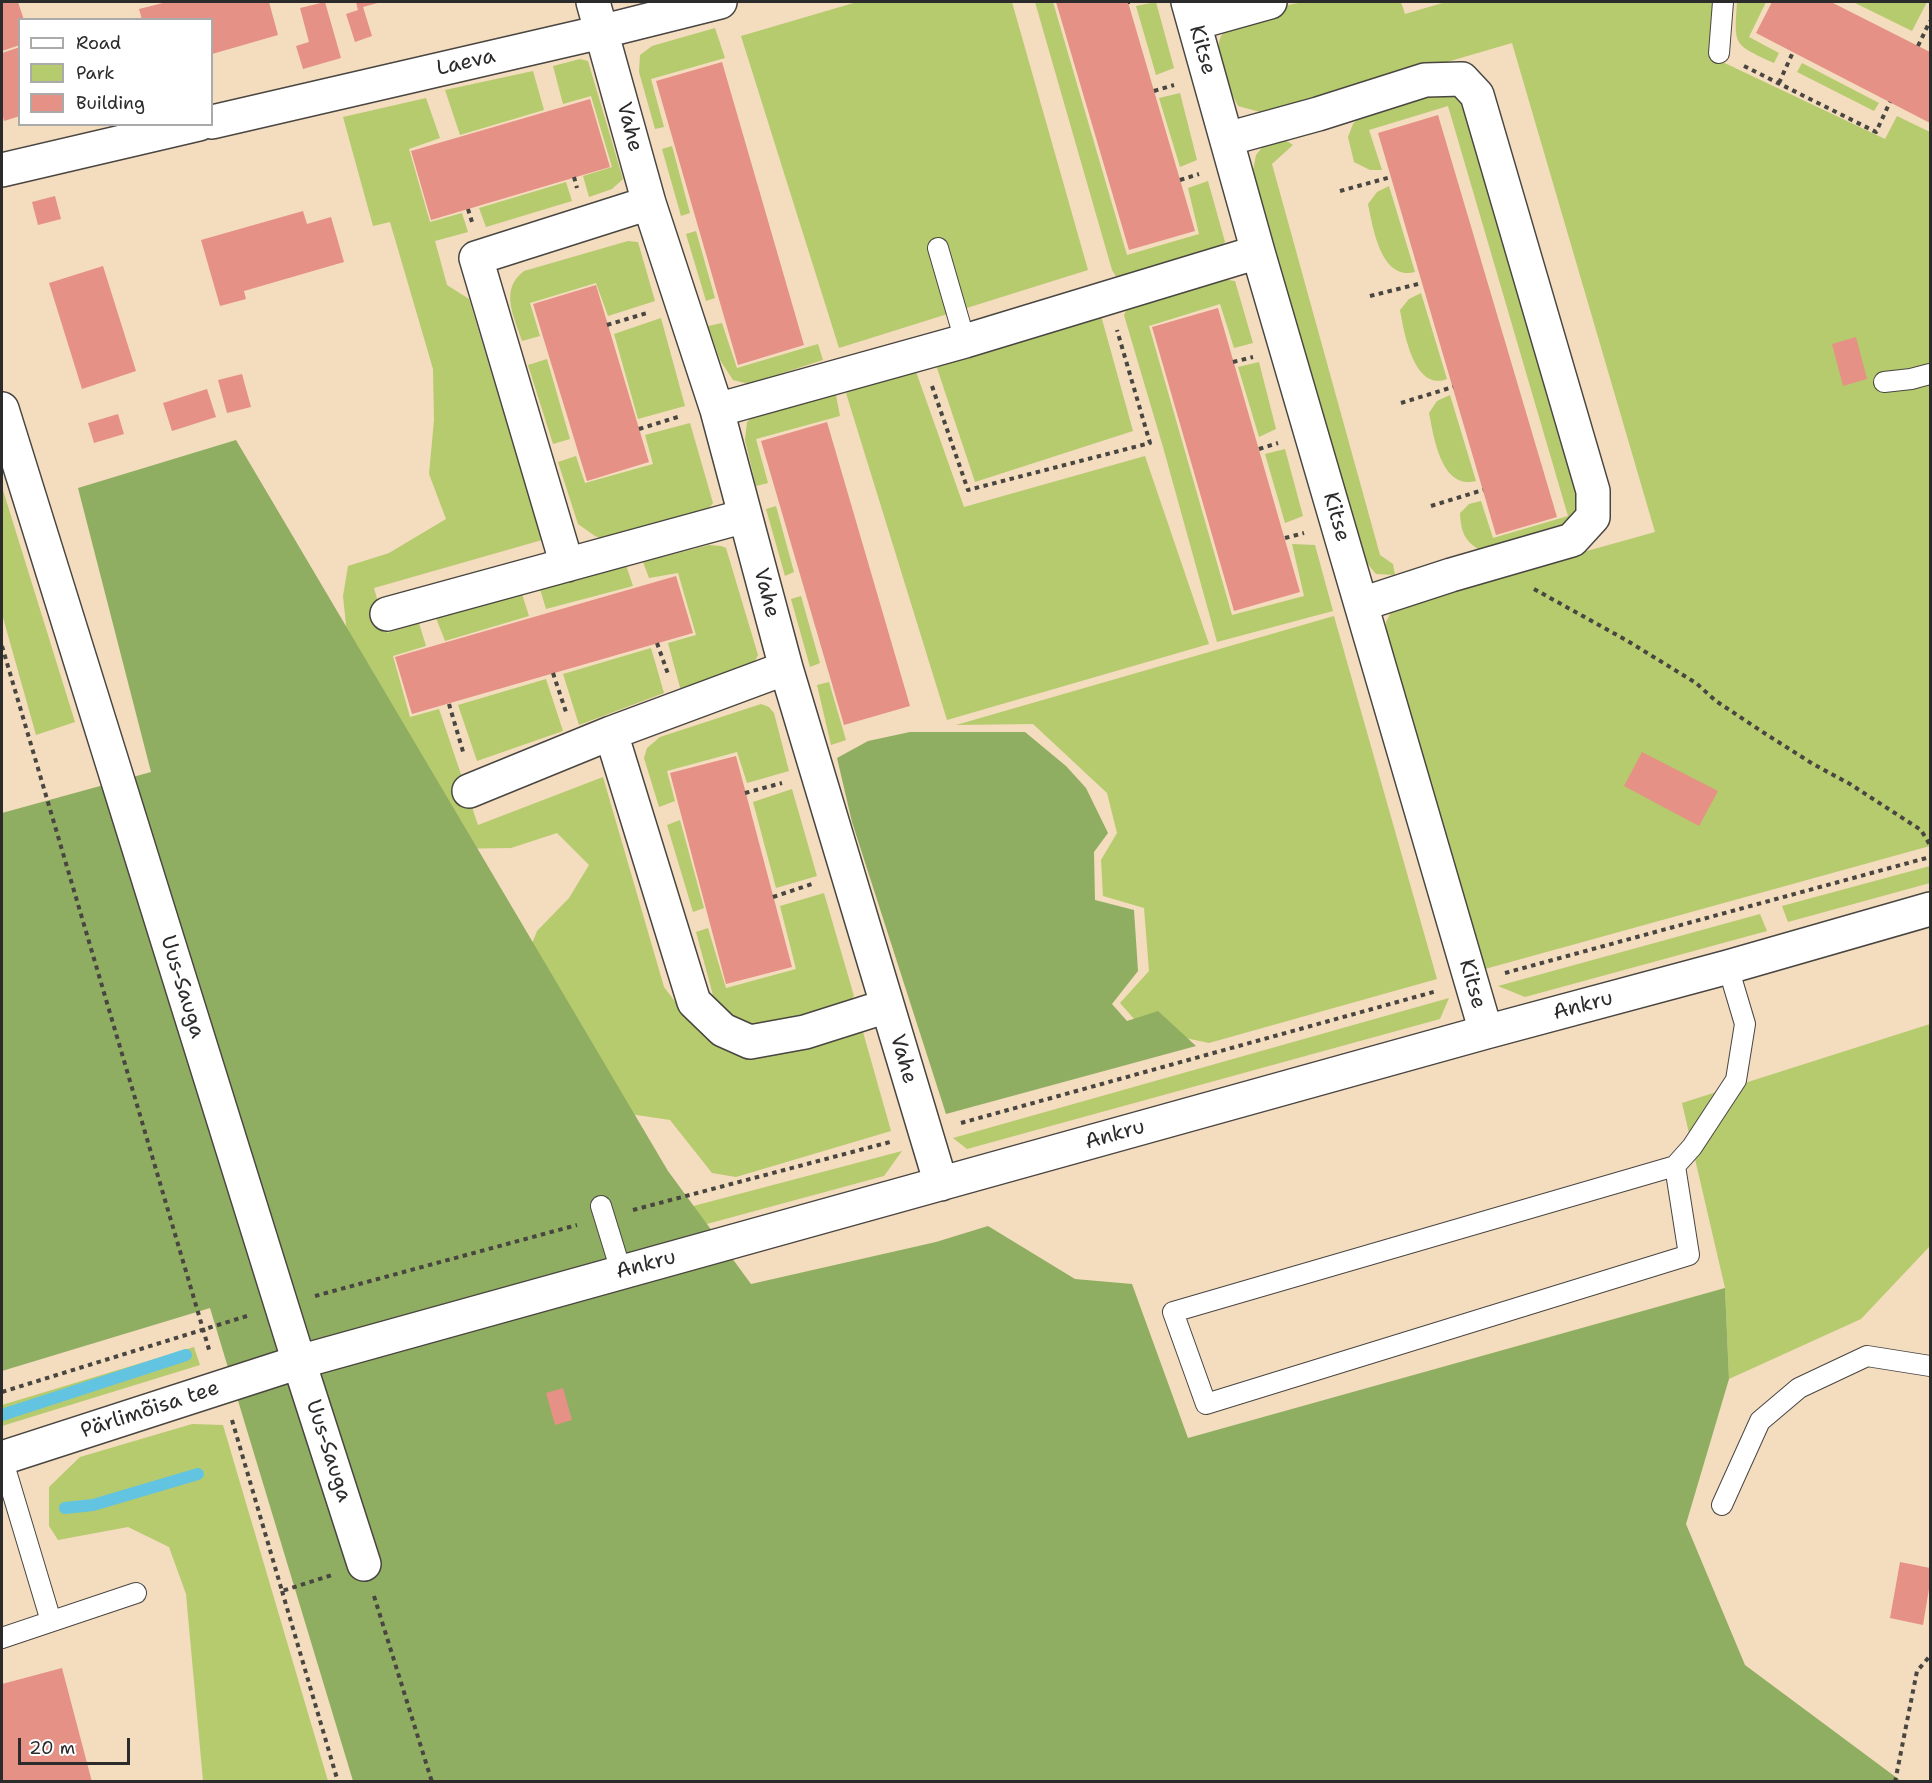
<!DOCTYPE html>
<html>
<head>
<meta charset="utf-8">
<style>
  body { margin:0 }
  #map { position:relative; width:1932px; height:1783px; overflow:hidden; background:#f4dcbf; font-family:"Shantell Sans",sans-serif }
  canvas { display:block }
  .frame { position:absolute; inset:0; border:3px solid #2b2b2b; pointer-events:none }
  .legend { position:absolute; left:18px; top:18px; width:195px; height:108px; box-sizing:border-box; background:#fff; border:2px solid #aaa; margin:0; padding:8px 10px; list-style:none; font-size:18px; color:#2b2b2b }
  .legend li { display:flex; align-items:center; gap:12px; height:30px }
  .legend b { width:30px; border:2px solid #aaa }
  .scale { position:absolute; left:18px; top:1738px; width:112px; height:27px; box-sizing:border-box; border:3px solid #2b2b2b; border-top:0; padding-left:8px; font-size:18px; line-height:21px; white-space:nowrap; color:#2b2b2b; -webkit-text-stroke:4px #fff; paint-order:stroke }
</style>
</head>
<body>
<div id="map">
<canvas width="1932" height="1783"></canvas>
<div class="frame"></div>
<ul class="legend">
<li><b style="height:8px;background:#fff"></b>Road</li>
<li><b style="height:16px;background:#b6ca6e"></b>Park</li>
<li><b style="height:16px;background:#e59185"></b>Building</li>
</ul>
<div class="scale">20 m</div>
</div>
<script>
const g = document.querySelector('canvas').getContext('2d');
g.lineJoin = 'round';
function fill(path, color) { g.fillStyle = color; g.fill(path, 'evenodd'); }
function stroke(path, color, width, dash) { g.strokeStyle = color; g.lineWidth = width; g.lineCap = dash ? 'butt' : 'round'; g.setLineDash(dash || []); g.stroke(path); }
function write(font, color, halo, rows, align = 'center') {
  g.font = font + ' "Shantell Sans",sans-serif'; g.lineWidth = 6; g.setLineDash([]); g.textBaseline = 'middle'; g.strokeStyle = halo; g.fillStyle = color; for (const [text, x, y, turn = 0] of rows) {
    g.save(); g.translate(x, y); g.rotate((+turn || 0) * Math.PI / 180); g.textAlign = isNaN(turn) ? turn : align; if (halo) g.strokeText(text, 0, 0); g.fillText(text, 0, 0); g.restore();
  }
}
const green = new Path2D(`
  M 857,2 L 1012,2 L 1088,270 L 839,348 L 741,36 Z
  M 1035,2 L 1053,2 L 1127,255 L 1199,234 L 1188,188 L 1208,181 L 1225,242 L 1216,252 L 1119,281 L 1112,270 Z
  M 1156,2 L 1174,68 L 1156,75 L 1136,6 Z
  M 1302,2 L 1401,2 L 1405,14 L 1446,2 L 1715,2 L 1712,57 L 1885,139 L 1897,116 L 1930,132 L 1930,846 L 1485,969 L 1386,636 L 1386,622 L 1392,610 L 1415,599 L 1655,532 L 1512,43 L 1313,101 L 1260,112 L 1238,106 C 1231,93 1228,81 1224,66 C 1222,61 1219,54 1219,48 C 1217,15 1279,8 1302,2 Z
  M 1737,2 L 1766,2 L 1749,37 L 1779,53 L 1774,63 C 1733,44 1734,46 1737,2 Z
  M 1853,2 L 1927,2 L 1912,31 Z
  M 715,28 L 725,58 L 651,79 L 664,127 L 655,129 L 639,72 L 640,55 L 652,46 Z
  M 580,59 L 588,61 L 623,179 L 612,189 L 589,197 L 583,176 L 612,167 L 591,96 L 563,104 L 553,66 Z
  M 1802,63 L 1879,103 L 1874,111 L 1797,72 Z
  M 533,71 L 544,110 L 460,135 L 445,90 Z
  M 1436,90 L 1462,97 L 1584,507 L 1570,529 L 1480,550 C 1464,541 1461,531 1460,513 L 1469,504 L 1481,501 L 1493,538 L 1568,516 L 1448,106 L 1369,130 L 1382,170 L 1370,170 L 1354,162 L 1348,137 L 1353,124 L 1364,112 Z
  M 1180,93 L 1197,160 L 1180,167 L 1159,98 Z
  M 426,98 L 440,138 L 409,149 L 430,222 L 462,213 L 468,232 L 435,241 L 447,285 L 469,299 L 542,540 L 374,588 L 387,633 L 419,623 L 426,646 L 393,656 L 410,717 L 439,709 L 478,825 L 603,777 L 664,987 L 676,1003 L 702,1029 L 854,1028 L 863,1032 L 891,1131 L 736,1177 L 712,1173 L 670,1120 L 596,1109 L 522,969 L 537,931 L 569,898 L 589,865 L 557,833 L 511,848 L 447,849 L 351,672 L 343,596 L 348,566 L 389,553 L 446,519 L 429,474 L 434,420 L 433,369 L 390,222 L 373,226 L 343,117 Z
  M 1282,138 L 1293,145 L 1272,164 L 1380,555 L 1393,564 L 1395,575 L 1376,574 L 1366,562 L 1253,171 L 1256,155 L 1268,140 Z
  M 672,146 L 690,213 L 681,216 L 662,149 Z
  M 566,182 L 572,201 L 486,227 L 479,208 Z
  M 1389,186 L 1415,272 C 1381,281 1373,228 1368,204 L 1377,192 Z
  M 696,231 L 715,298 L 706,301 L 686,234 Z
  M 628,241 L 638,242 L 655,301 L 608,316 L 596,283 L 530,303 L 540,336 L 522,341 C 514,316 499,290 524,271 Z
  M 1221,279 L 1235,281 L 1253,343 L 1234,348 L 1220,304 L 1149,326 L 1232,615 L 1304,596 L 1292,544 L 1315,545 L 1333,611 L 1217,642 L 1163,447 L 1124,315 L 1131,301 Z
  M 1421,293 L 1447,379 C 1414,392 1404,332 1400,310 L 1409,299 Z
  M 1100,312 L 1133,431 L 975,482 L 935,362 Z
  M 661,318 L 685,406 L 638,419 L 614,334 Z
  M 722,323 L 737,368 L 818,344 L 823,360 L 749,384 L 733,380 L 720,360 L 708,326 Z
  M 547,359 L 570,439 L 553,444 L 528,365 Z
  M 1259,362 L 1276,429 L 1259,437 L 1238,367 Z
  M 914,366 L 964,507 L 1145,456 L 1209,644 L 947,720 L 846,393 Z
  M 835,390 L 840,416 L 756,439 L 768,483 L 756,486 L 745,440 L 747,422 L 757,413 Z
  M 1450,395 L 1476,481 C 1441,490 1434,437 1429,413 L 1437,401 Z
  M 690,423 L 713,503 L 704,514 L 606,540 L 595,536 L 578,524 L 558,462 L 576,456 L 585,483 L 653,464 L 645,435 Z
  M 1285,449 L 1303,516 L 1285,523 L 1265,454 Z
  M 2,487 L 75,722 L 36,735 L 2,614 Z
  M 776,506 L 794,572 L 785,576 L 766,509 Z
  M 709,545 L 721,546 L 726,548 L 758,655 L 753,665 L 681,691 L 668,643 L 696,635 L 678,573 L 649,578 L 643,562 Z
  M 626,565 L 633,586 L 546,609 L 540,589 Z
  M 522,594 L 529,616 L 445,641 L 436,618 Z
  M 801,596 L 820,663 L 810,667 L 791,599 Z
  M 1334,616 L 1437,979 L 1209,1043 L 1143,1029 L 1120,1003 L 1149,971 L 1144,908 L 1103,896 L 1101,860 L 1117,833 L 1107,793 L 1033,724 L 956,725 Z
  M 651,648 L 664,693 L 579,725 L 563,674 Z
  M 546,679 L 563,731 L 477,761 L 458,705 Z
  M 829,682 L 846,740 L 831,745 L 817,685 Z
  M 761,704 L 769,707 L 774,713 L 789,771 L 747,783 L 737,752 L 667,771 L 675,801 L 659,807 L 644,758 L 647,748 L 660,737 Z
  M 792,789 L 817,876 L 776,888 L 753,802 Z
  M 680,820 L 704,908 L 693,912 L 667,825 Z
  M 1930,866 L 1930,883 L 1788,922 L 1782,906 Z
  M 824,893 L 854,996 L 845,1005 L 761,1025 L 745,1026 L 730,1016 L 714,999 L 696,932 L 708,928 L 726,988 L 796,969 L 780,906 Z
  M 1760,914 L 1767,931 L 1525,997 L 1498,986 Z
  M 1449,998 L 1440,1019 L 967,1149 L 953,1138 Z
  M 1930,1024 L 1930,1246 L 1861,1319 L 1729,1379 L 1725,1288 L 1682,1103 Z
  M 902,1151 L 884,1176 L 644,1241 L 625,1224 Z
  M 194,1347 L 200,1365 L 2,1426 L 2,1405 Z
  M 192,1424 L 223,1425 L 328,1781 L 203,1781 L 186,1594 L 169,1547 L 128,1527 L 58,1540 L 49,1526 L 49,1487 L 80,1457 Z`);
const forest = new Path2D(`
  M 236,440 L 668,1171 L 751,1284 L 936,1242 L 988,1226 L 1075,1279 L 1132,1284 L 1188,1438 L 1725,1288 L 1729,1379 L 1686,1524 L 1745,1665 L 1901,1781 L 353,1781 L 210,1308 L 2,1371 L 2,813 L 151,772 L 78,488 Z
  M 910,732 L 1025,732 L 1066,766 L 1086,788 L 1108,833 L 1094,852 L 1095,900 L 1134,910 L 1138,971 L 1112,1004 L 1127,1021 L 1158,1011 L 1196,1046 L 946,1114 L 852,822 L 837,758 L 868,741 Z`);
const stream = new Path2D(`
  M 2,1415 L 186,1355
  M 65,1508 L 93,1505 L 198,1474`);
const building = new Path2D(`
  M 2,2 L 18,2 L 24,20 L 20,20 L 20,45 L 2,51 Z
  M 167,2 L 269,2 L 278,35 L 212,54 L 212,20 L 142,20 L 139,9 Z
  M 325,2 L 341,58 L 303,69 L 296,46 L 309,42 L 300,8 Z
  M 356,2 L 381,2 L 363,7 L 372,36 L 355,42 L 346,14 L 358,10 Z
  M 1056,2 L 1128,2 L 1195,231 L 1129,250 Z
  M 1772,2 L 1831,2 L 1930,52 L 1930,123 L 1756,33 Z
  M 20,47 L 20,116 L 4,121 L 2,112 L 2,53 Z
  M 722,62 L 804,345 L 738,365 L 656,81 Z
  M 590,99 L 610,167 L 431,220 L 411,151 Z
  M 1438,115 L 1557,517 L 1496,535 L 1378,133 Z
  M 55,196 L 61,219 L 38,225 L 32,202 Z
  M 303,211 L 307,224 L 331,217 L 344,262 L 244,291 L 246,299 L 220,306 L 201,240 Z
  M 103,266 L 136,371 L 82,389 L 49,283 Z
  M 596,285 L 649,462 L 587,481 L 533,304 Z
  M 1218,308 L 1300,592 L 1234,611 L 1152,327 Z
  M 1856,337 L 1867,379 L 1843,386 L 1832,344 Z
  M 242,374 L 251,407 L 227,413 L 218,380 Z
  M 207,389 L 216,417 L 172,431 L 163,403 Z
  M 118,414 L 124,434 L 94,443 L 88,423 Z
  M 827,422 L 910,706 L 844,725 L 761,441 Z
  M 676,576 L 693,633 L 412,714 L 395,657 Z
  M 1642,752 L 1718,791 L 1699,826 L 1624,786 Z
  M 736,756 L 792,967 L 726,984 L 670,773 Z
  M 563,1388 L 572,1420 L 555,1425 L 546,1393 Z
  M 1900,1562 L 1930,1568 L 1930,1583 L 1923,1625 L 1890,1618 Z
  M 62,1668 L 92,1782 L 2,1782 L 2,1684 Z`);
const path = new Path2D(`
  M 1128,2 L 1130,2
  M 1918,46 L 1930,21
  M 1744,66 L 1876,132 L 1890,102
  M 1779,83 L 1793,52
  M 1154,91 L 1174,85
  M 574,177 L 577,188
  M 1180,180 L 1199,174
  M 1340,191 L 1391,177
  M 468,209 L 472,222
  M 1370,296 L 1422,283
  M 607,325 L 647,313
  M 1233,362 L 1253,357
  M 932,386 L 968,490 L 1150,443 L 1117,330
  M 1401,403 L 1453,387
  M 639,429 L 681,416
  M 1259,449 L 1278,443
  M 1431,506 L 1483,490
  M 1285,538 L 1304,533
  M 1534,589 L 1626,640 L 1696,683 L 1716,701 L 1761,731 L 1813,764 L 1850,784 L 1921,830 L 1930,845
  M 657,643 L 668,674
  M 2,646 L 210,1353
  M 553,673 L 566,712
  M 449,704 L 464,755
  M 745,793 L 782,783
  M 773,897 L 815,883
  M 1505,973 L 1930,857
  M 961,1123 L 1437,991
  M 633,1210 L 890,1142
  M 315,1296 L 577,1225
  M 2,1392 L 247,1316
  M 232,1420 L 282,1591 L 332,1575
  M 282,1591 L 338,1782
  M 374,1596 L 432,1782
  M 1895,1782 L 1917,1671 L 1930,1656`);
const lane = new Path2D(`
  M 1719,53 L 1723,2
  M 938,248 L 965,341
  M 1884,382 L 1911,379 L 1930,374
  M 1675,1166 L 1689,1255 L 1206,1404 L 1173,1312 L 1675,1166 L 1692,1147 L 1736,1080 L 1745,1024 L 1728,967
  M 601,1206 L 621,1271
  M 2,1458 L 51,1621
  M 1722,1505 L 1760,1421 L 1799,1388 L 1867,1356 L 1930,1366
  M 2,1638 L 136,1593`);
const street = new Path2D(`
  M 593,2 L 649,203 L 717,410 L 786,668 L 941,1184
  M 1188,2 L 1258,252 L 1486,1032
  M 1195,23 L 1270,2
  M 212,122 L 584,36 L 720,2
  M 1227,139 L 1318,114 L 1425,80 L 1462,79 L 1477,95 L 1593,491 L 1593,517 L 1572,540 L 1451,575 L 1362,604
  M 2,170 L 199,124
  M 717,410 L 965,341 L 1258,252
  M 567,565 L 476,258 L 649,203
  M 387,614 L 745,516
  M 611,733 L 694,1002 L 723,1030 L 750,1042 L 805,1032 L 887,1006
  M 469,791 L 611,733 L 786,668
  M 299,1362 L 364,1564
  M 2,1458 L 299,1362 L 1486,1032 L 1728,967 L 1930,909`);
const secondary = new Path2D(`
  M 2,409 L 299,1362`);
const streetNames = [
  ["Kitse",1202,50,74],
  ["Laeva",466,63,-13],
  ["Vahe",629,127,75],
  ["Kitse",1336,517,74],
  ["Vahe",766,593,75],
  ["Kitse",1472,984,74],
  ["Uus-Sauga",182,987,73],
  ["Ankru",1583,1006,-15],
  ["Vahe",903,1059,74],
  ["Ankru",1115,1135,-16],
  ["Ankru",646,1265,-15],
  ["Pärlimõisa tee",150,1410,-18],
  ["Uus-Sauga",328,1451,72]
];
fill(green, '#b6ca6e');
fill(forest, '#90ae61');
stroke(stream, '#63c4e1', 12);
fill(building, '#e59185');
stroke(lane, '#494641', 22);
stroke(street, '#494641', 36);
stroke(secondary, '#494641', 36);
stroke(path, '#494641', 4, [4.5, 4.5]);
stroke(lane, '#fff', 20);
stroke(street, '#fff', 33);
stroke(secondary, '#fff', 33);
write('21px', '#2b2b2b', '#fff', streetNames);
</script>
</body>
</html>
